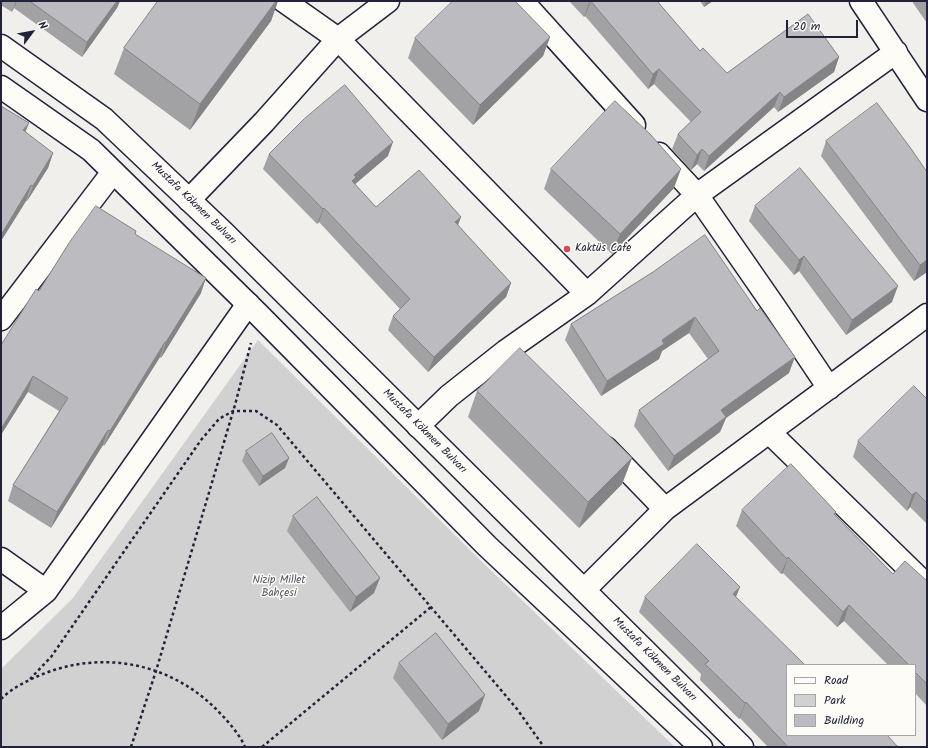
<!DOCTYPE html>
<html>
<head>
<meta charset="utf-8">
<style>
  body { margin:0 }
  #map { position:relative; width:928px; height:748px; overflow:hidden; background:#f0efec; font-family:Kalam,sans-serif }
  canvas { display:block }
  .frame { position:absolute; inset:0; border:2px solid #22223b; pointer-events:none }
  .legend { position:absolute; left:786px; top:664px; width:130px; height:72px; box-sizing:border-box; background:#fdfcf7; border:1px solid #a5a5ac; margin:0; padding:5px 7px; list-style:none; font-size:12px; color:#22223b }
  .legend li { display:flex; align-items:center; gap:8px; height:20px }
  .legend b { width:20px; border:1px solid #a5a5ac }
  .north { position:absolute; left:12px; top:12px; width:40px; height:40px; -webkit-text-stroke:3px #fdfcf7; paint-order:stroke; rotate:58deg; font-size:11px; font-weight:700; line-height:16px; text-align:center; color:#22223b }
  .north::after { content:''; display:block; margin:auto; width:14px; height:18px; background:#22223b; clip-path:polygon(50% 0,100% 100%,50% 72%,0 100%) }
  .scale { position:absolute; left:786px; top:20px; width:72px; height:18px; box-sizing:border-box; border:2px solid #22223b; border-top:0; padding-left:5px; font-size:12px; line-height:14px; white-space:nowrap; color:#22223b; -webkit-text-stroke:3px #fdfcf7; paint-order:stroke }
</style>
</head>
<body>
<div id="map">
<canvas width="928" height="748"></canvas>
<div class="frame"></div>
<ul class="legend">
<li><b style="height:5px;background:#fdfcf7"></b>Road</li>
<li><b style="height:11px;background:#d2d1d1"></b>Park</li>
<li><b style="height:11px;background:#bcbcc0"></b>Building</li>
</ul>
<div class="north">N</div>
<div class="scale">20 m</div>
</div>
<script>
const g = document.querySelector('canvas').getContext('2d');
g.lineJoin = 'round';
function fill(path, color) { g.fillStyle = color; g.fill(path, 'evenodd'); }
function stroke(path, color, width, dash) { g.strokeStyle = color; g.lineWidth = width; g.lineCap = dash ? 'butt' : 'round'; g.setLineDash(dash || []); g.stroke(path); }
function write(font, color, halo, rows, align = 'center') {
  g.font = font + ' Kalam,sans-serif'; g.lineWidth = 3; g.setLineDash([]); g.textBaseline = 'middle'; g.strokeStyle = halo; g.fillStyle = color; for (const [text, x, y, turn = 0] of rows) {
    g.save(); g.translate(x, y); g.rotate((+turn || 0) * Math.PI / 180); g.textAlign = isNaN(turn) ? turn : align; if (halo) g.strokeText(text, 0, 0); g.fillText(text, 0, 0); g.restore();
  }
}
const green = new Path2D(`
  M 258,340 L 477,557 L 675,747 L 1,747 L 1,669 L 73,598 Z`);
const path = new Path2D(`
  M 30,679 L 51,657 L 201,440 L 219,419 L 233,411 L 256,411 L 277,425 L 517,709 L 544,747
  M 1,699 C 12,688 28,680 43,674 C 103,650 169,663 215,708 C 226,719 239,733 245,747
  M 131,747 L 156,671 L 235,405 L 251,343
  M 262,747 L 431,607`);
const minor = new Path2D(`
  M 284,1 L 338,39 L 587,294
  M 522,1 L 634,125
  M 861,1 L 927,100
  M 659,154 L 697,195 L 776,309 L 829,388
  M 189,200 L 264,122 L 338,39 L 388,1
  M 1,319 L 113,172
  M 418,426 L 449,396 L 506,351 L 587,294 L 697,195 L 896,52
  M 769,432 L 927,586
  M 606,448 L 665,509
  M 1,559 L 46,591 L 248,304
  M 584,590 L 665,509 L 927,315
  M 1,628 L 46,591`);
const major = new Path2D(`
  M 1,46 L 104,119 L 223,232 L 742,747
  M 1,87 L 91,150 L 258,314 L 487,546 L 701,747`);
const wall = new Path2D(`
  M 1,1 L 120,1 L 117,8 L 82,57 L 14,8 L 12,12 L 1,5 Z
  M 158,1 L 278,1 L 271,21 L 190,130 L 114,74 L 124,48 Z
  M 569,1 L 657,1 L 700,51 L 727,73 L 839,57 L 834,72 L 778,112 L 774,107 L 704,171 L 697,164 L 691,170 L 672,149 L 678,134 L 691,122 L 654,84 L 648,89 L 585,16 L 584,17 Z
  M 700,1 L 713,1 L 704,7 Z
  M 913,1 L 927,1 L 927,23 L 913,3 Z
  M 550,37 L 543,56 L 473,125 L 408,58 L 415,38 Z
  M 1,106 L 25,132 L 53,153 L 48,168 L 27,201 L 26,201 L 1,241 Z
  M 826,141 L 927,272 L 914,281 L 821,156 Z
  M 269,154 L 388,156 L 355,184 L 376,207 L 461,217 L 458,225 L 511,283 L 506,297 L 428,372 L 388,330 L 393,316 L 400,309 L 319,222 L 317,224 L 263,169 Z
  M 551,169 L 674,188 L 612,254 L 544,189 Z
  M 755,206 L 892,302 L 846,335 L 799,271 L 794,275 L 749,221 Z
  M 135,234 L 201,293 L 161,358 L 160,357 L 104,446 L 103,445 L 51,528 L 8,501 L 13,485 L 59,411 L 28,392 L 39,291 Z
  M 653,272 L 789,373 L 726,418 L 720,432 L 668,471 L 634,426 L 639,410 L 708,359 L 689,333 L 662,351 L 659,359 L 601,396 L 565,340 L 571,324 Z
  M 477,391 L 632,458 L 622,484 L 579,528 L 468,417 Z
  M 927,399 L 927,524 L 910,507 L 907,511 L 853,457 L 858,441 Z
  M 246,451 L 289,458 L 285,468 L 259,486 L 242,461 Z
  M 742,510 L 836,512 L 835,515 L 893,574 L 927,581 L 927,706 L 915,693 L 915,665 L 888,665 L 844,621 L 837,627 L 783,573 L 781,574 L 736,526 Z
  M 293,516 L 374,593 L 350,612 L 287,531 Z
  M 645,597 L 736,597 L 787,735 L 898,747 L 768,747 L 740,718 L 739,719 L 700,680 L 701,674 L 639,612 Z
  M 399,663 L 479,711 L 442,740 L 393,678 Z`);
const shadedWall = new Path2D(`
  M 16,1 L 17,1 L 14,8 L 12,12 Z
  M 117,1 L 120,1 L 117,8 L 82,57 L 87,42 Z
  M 276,1 L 278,1 L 271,21 L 190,130 L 200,104 Z
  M 591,1 L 585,16 L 584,17 L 589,3 Z
  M 706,1 L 713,1 L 704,7 Z
  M 550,37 L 543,56 L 473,125 L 480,105 Z
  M 839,57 L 834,72 L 778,112 L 784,97 Z
  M 659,69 L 654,84 L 648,89 L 653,74 Z
  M 780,92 L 774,107 L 704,171 L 709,156 Z
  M 29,123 L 23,138 L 23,130 Z
  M 393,142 L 388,156 L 353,186 L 346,195 L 354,175 Z
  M 702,149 L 697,164 L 691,170 L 697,155 Z
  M 53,153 L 48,168 L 27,201 L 33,186 Z
  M 681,169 L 674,188 L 612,254 L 620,234 Z
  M 31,185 L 26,201 L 1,241 L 1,235 Z
  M 324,208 L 319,222 L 317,224 L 323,209 Z
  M 461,217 L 455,232 L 455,222 Z
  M 804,256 L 799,271 L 794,275 L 799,260 Z
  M 927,260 L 927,272 L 914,281 L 920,265 Z
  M 206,278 L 201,293 L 161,358 L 166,342 Z
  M 511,283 L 506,297 L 428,372 L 434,357 Z
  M 898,286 L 892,302 L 846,335 L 852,320 Z
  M 695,317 L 689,333 L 662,351 L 659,359 L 601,396 L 607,381 L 662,340 Z
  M 165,342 L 160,357 L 104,446 L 110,431 Z
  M 795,357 L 789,373 L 726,418 L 720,432 L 668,471 L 674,456 L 721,410 Z
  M 33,376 L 28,392 L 1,435 L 1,429 Z
  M 108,430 L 103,445 L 51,528 L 57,512 Z
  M 289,458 L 285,468 L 259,486 L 263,476 Z
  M 632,458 L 622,484 L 579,528 L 588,502 Z
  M 916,492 L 910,507 L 907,511 L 912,495 Z
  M 788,557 L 783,573 L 781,574 L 787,559 Z
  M 380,578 L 374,593 L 350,612 L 356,597 Z
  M 740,587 L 734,602 L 733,594 Z
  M 849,605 L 844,621 L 837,627 L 843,612 Z
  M 485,695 L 479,711 L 442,740 L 448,724 Z
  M 746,702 L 740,718 L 739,719 L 745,703 Z`);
const building = new Path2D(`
  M 30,1 L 117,1 L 87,42 Z
  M 158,1 L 276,1 L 200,104 L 124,48 Z
  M 453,1 L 515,1 L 550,37 L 480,105 L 415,38 Z
  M 591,1 L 657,1 L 700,51 L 703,48 L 727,73 L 808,14 L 839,57 L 784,97 L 780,92 L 709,156 L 702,149 L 697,155 L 678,134 L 701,112 L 659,69 L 653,74 Z
  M 345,85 L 393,142 L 354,175 L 356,177 L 352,181 L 376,207 L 419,170 L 461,217 L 455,222 L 511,283 L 434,357 L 393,316 L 410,299 L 324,208 L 323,209 L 269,154 L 304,119 Z
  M 615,101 L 650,134 L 681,169 L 620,234 L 551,169 Z
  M 877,103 L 912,150 L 927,172 L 927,260 L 920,265 L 826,141 Z
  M 1,106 L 29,123 L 23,130 L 53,153 L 33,186 L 31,185 L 1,235 Z
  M 800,168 L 898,286 L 852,320 L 804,256 L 799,260 L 755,206 Z
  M 96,206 L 136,231 L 135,234 L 206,278 L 166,342 L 165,342 L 110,431 L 108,430 L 57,512 L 13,485 L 68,398 L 33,376 L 1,429 L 1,345 L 36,289 L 39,291 L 69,243 Z
  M 705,235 L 757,311 L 760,308 L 795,357 L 721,410 L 726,417 L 674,456 L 639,410 L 719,351 L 695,317 L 662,340 L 664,344 L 607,381 L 571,324 L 653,272 Z
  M 520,348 L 632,458 L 588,502 L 477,391 Z
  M 914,386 L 927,399 L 927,503 L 916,492 L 912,495 L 858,441 Z
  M 272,433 L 289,458 L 263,476 L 246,451 Z
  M 791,464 L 836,512 L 834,514 L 893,574 L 905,561 L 927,581 L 927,684 L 915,672 L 915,665 L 909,665 L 849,605 L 843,612 L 788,557 L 787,559 L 742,510 Z
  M 317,497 L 380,578 L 356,597 L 293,516 Z
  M 697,544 L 740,587 L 733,594 L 805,665 L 787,665 L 787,735 L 887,735 L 898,747 L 788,747 L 746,702 L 745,703 L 705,664 L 709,661 L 645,597 Z
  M 436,633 L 485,695 L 448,724 L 399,663 Z`);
const markers = [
  [567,249,4,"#d1495b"]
];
const streetNames = [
  ["Mustafa Kökmen Bulvarı",193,204,44],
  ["Mustafa Kökmen Bulvarı",424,432,45],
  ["Mustafa Kökmen Bulvarı",654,660,45]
];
const poiNames = [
  ["Kaktüs Cafe",575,249]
];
const parkNames = [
  ["Nizip Millet",279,581],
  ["Bahçesi",279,594]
];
fill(green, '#d2d1d1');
stroke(minor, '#22223b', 25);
stroke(major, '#22223b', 25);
stroke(path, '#22223b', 2.5, [3, 3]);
stroke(minor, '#fdfcf7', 22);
stroke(major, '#fdfcf7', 22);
fill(wall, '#a2a2a5');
fill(shadedWall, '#848486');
fill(building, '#bcbcc0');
stroke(building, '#848486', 1);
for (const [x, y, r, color] of markers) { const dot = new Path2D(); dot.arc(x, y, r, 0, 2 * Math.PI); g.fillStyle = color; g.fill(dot); stroke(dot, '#fdfcf7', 1.5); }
write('11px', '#22223b', '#fdfcf7', streetNames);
write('11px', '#22223b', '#fdfcf7', poiNames, 'left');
write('11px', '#575768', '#fdfcf7', parkNames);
</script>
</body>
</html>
